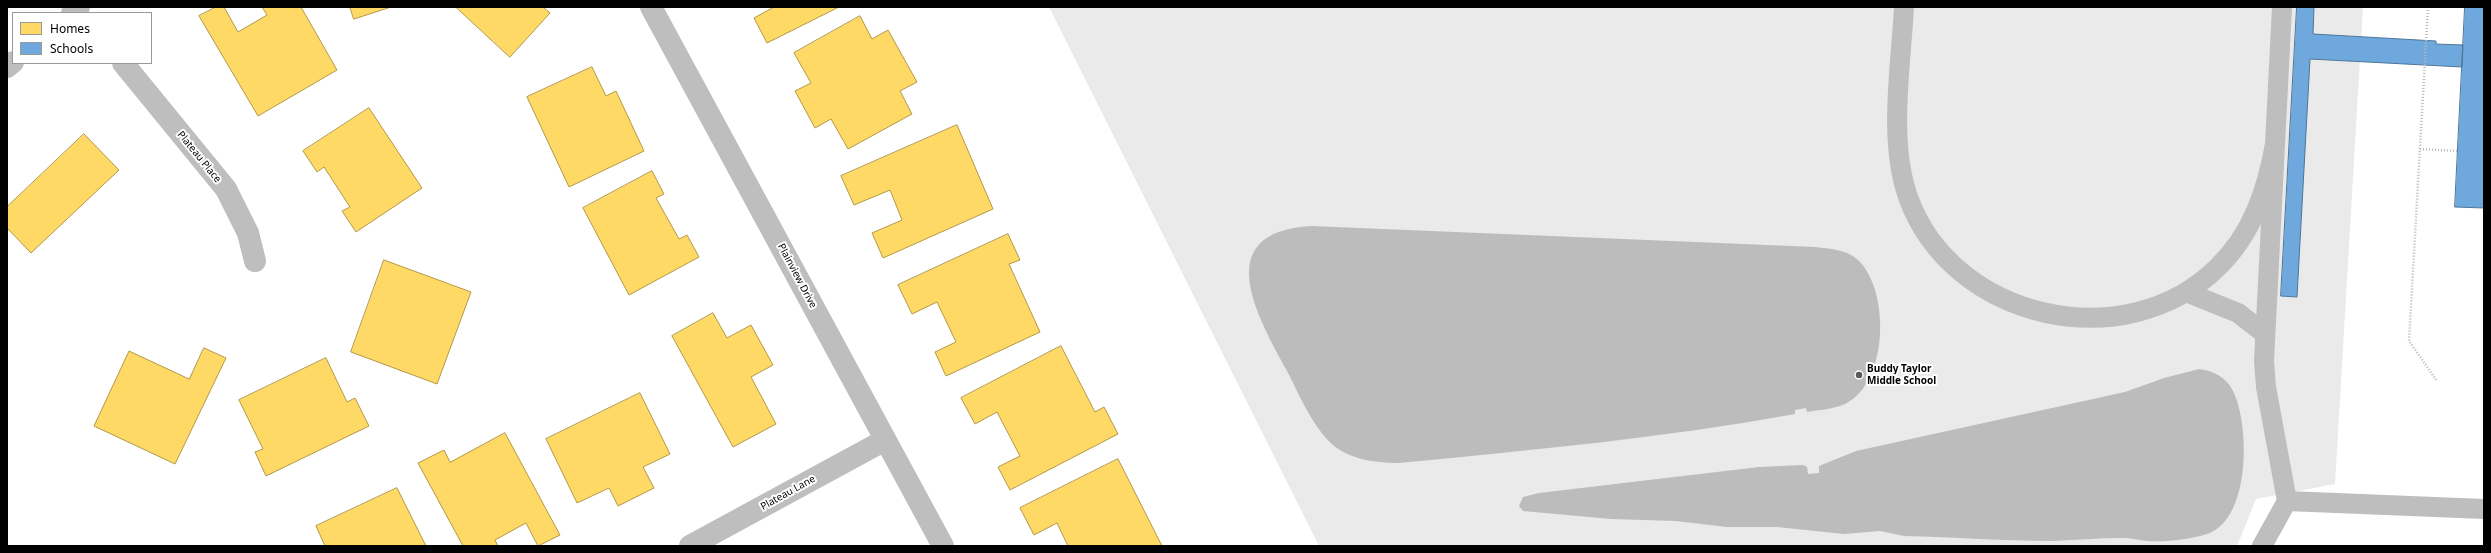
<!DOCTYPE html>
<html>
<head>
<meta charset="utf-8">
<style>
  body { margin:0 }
  #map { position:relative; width:2491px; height:553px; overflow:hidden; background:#fff; font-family:"Noto Sans",sans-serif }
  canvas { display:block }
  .frame { position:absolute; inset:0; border:8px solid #000; pointer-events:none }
  .legend { position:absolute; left:12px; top:12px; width:140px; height:52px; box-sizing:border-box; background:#fff; border:1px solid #999; margin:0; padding:5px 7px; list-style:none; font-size:12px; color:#000 }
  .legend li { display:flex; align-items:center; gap:8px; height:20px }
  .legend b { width:20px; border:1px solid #999 }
</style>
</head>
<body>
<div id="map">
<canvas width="2491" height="553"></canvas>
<div class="frame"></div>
<ul class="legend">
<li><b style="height:11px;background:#ffd966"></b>Homes</li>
<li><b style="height:11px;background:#6fa8dc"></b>Schools</li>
</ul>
</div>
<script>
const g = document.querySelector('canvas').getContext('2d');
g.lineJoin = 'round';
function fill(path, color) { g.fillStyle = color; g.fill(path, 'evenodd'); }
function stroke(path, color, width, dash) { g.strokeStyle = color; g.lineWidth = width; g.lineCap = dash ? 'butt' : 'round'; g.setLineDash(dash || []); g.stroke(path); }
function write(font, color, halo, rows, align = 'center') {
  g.font = font + ' "Noto Sans",sans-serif'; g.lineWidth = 4; g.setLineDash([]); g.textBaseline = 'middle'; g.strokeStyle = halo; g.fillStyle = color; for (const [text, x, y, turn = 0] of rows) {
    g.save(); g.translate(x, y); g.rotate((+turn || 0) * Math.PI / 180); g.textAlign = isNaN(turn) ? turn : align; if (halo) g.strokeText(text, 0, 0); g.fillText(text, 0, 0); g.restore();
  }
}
const green = new Path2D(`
  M 1049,7 L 2363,7 L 2335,484 L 2256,499 L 2237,546 L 1319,546 Z`);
const water = new Path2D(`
  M 1311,226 L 1815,247 C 1830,249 1846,249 1858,260 C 1890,290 1889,383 1845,404 C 1834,409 1819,410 1807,412 L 1806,408 L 1795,410 L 1795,414 C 1664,438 1532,450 1399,463 C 1377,463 1351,460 1333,445 C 1312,426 1300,396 1287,371 C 1257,316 1209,232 1311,226 Z
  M 2199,369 C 2214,371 2226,377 2233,391 C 2250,425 2251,520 2207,534 C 2188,540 2166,542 2147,541 C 2138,540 2131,538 2123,538 C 2099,538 2076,540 2053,541 C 2003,541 1954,537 1904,536 L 1880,531 L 1844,534 L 1777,527 L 1727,527 L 1676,521 L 1611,519 L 1523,511 L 1519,506 L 1523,497 L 1539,493 L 1759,467 L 1803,465 L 1807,467 L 1808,474 L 1819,473 L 1819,466 L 1856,451 L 2125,392 L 2164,378 Z`);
const homes = new Path2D(`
  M 216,7 L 224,7 L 238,32 L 267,15 L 262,7 L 301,7 L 337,70 L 258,116 L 199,16 Z
  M 350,7 L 391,7 L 354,19 Z
  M 456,7 L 543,7 L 550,13 L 510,57 Z
  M 839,7 L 767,43 L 754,18 L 774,7 Z
  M 860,16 L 872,39 L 888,30 L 917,82 L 900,91 L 912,114 L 848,149 L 831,119 L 815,128 L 795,91 L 811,83 L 794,53 Z
  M 592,67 L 606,96 L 616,91 L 644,151 L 569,187 L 527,97 Z
  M 369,108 L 422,188 L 356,232 L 342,211 L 350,207 L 324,167 L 317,172 L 303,151 Z
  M 957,125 L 993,209 L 883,258 L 872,233 L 902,220 L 890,190 L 854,205 L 841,176 Z
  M 84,134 L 119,170 L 31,253 L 7,228 L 7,207 Z
  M 652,171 L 664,194 L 656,198 L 679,239 L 687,235 L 699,257 L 629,295 L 583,208 Z
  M 1008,234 L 1020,260 L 1009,264 L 1040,332 L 946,376 L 935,352 L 956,342 L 937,302 L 912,314 L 898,285 Z
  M 384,260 L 471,292 L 437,384 L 351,352 Z
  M 713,313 L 727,338 L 751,325 L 773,365 L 751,377 L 776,424 L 733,447 L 672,336 Z
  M 1061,346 L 1095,412 L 1104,407 L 1118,434 L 1010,490 L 998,467 L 1020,456 L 997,412 L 975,424 L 961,398 Z
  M 204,348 L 226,358 L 175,464 L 94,426 L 129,351 L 189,379 Z
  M 326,358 L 347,402 L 355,398 L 369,426 L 266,476 L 255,452 L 263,449 L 239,400 Z
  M 640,393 L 670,454 L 643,467 L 654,488 L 618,506 L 609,488 L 577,503 L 546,439 Z
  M 505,433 L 560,535 L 538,546 L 526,523 L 495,540 L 498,546 L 463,546 L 418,463 L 444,450 L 450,462 Z
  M 1118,459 L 1162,546 L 1068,546 L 1057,523 L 1034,535 L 1020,508 Z
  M 397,488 L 426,546 L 325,546 L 316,526 Z`);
const schools = new Path2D(`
  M 2297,7 L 2314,7 L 2313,34 L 2436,41 L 2436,44 L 2463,45 L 2462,67 L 2310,59 L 2297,297 L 2281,296 Z
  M 2465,7 L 2484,7 L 2484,208 L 2455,207 Z`);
const path = new Path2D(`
  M 2428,7 L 2409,341 L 2437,381
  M 2420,149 L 2458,151`);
const service = new Path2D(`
  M 1904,7 C 1901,66 1888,140 1908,197 C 1952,320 2125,359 2218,267 C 2252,234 2267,190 2275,144
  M 2282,7 L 2264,361 L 2266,387 L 2287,501
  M 2186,292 L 2238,313 L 2264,333
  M 2262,546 L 2287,501 L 2484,509`);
const minor = new Path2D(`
  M 651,7 L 943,546
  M 72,13 L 79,7
  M 123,63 L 226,189 L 248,233 L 255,261
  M 7,67 L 13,62
  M 690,546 L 885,440`);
const markers = [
  [1859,375,4,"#595959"]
];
const streetNames = [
  ["Plateau Place",199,157,51],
  ["Plainview Drive",797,276,62],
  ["Plateau Lane",788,493,-29]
];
const poiNames = [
  ["Buddy Taylor",1867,369],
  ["Middle School",1867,381]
];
fill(green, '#eaeaea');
fill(water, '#bcbcbc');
fill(homes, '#ffd966');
stroke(homes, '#b29847', 1);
fill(schools, '#6fa8dc');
stroke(schools, '#4e769a', 1);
stroke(path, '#b8b8b8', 2.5, [1, 2]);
stroke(service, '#bebebe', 20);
stroke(minor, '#bebebe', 22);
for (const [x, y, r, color] of markers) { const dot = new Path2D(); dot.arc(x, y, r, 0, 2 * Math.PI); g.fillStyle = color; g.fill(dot); stroke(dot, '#fff', 1.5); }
write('10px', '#000', '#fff', streetNames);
write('bold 10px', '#000', '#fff', poiNames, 'left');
</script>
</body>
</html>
